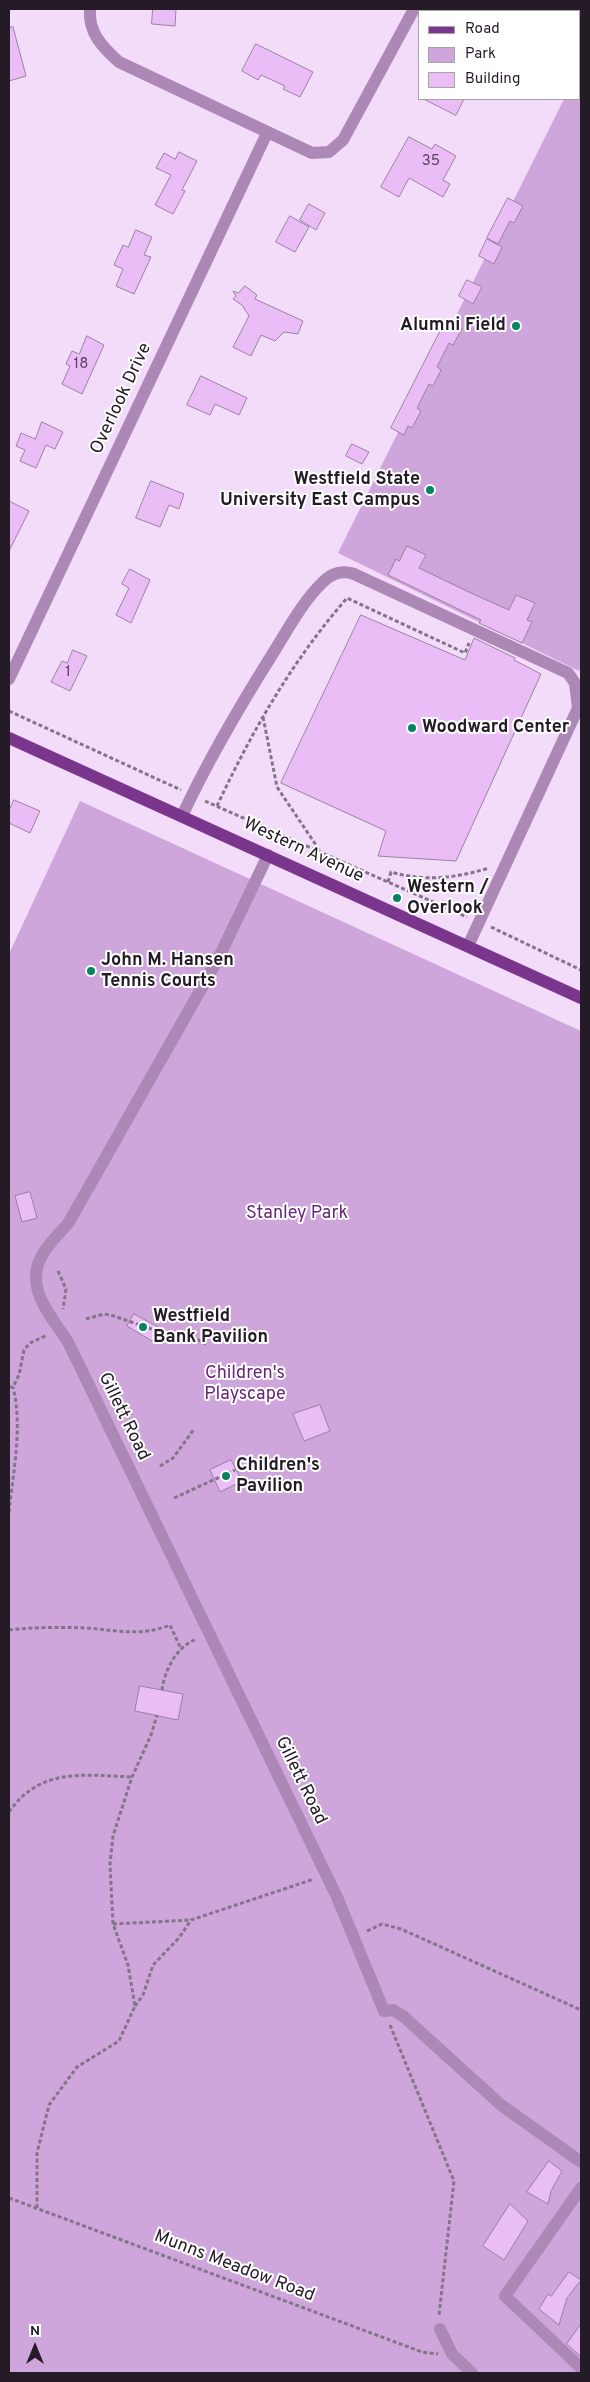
<!DOCTYPE html>
<html>
<head>
<meta charset="utf-8">
<style>
  body { margin:0 }
  #map { position:relative; width:590px; height:2382px; overflow:hidden; background:#f3dbfa; font-family:Overpass,sans-serif }
  canvas { display:block }
  .frame { position:absolute; inset:0; border:10px solid #241b26; pointer-events:none }
  .legend { position:absolute; left:418px; top:10px; width:162px; height:90px; box-sizing:border-box; background:#fff; border:1px solid #a7a4a8; margin:0; padding:6px 9px; list-style:none; font-size:15px; color:#241b26 }
  .legend li { display:flex; align-items:center; gap:10px; height:25px }
  .legend b { width:25px; border:1px solid #a7a4a8 }
  .north { position:absolute; left:10px; top:2322px; width:50px; height:50px; -webkit-text-stroke:4px #fff; paint-order:stroke; rotate:0deg; font-size:14px; font-weight:700; line-height:20px; text-align:center; color:#241b26 }
  .north::after { content:''; display:block; margin:auto; width:18px; height:22px; background:#241b26; clip-path:polygon(50% 0,100% 100%,50% 72%,0 100%) }
</style>
</head>
<body>
<div id="map">
<canvas width="590" height="2382"></canvas>
<div class="frame"></div>
<ul class="legend">
<li><b style="height:6px;background:#7a368d"></b>Road</li>
<li><b style="height:14px;background:#cfa6db"></b>Park</li>
<li><b style="height:14px;background:#eabdf7"></b>Building</li>
</ul>
<div class="north">N</div>
</div>
<script>
const g = document.querySelector('canvas').getContext('2d');
g.lineJoin = 'round';
function fill(path, color) { g.fillStyle = color; g.fill(path, 'evenodd'); }
function stroke(path, color, width, dash) { g.strokeStyle = color; g.lineWidth = width; g.lineCap = dash ? 'butt' : 'round'; g.setLineDash(dash || []); g.stroke(path); }
function write(font, color, halo, rows, align = 'center') {
  g.font = font + ' Overpass,sans-serif'; g.lineWidth = 4; g.setLineDash([]); g.textBaseline = 'middle'; g.strokeStyle = halo; g.fillStyle = color; for (const [text, x, y, turn = 0] of rows) {
    g.save(); g.translate(x, y); g.rotate((+turn || 0) * Math.PI / 180); g.textAlign = isNaN(turn) ? turn : align; if (halo) g.strokeText(text, 0, 0); g.fillText(text, 0, 0); g.restore();
  }
}
const green = new Path2D(`
  M 579,90 L 581,91 L 581,667 L 579,671 L 338,553 L 564,99 L 579,99 Z
  M 80,801 L 581,1031 L 581,2373 L 9,2373 L 9,954 Z`);
const building = new Path2D(`
  M 153,9 L 176,9 L 175,26 L 152,24 Z
  M 13,27 L 26,76 L 9,81 L 9,28 Z
  M 256,44 L 313,72 L 300,97 L 283,89 L 285,86 L 261,75 L 258,80 L 242,71 Z
  M 424,99 L 464,99 L 456,115 Z
  M 409,137 L 432,149 L 435,144 L 456,156 L 443,180 L 450,184 L 443,197 L 409,178 L 399,197 L 381,187 Z
  M 179,152 L 197,161 L 182,190 L 185,191 L 173,214 L 155,205 L 171,175 L 156,168 L 164,153 L 175,159 Z
  M 508,198 L 523,206 L 514,223 L 510,221 L 498,244 L 487,238 Z
  M 309,204 L 325,213 L 316,230 L 300,220 Z
  M 290,216 L 309,227 L 295,252 L 276,242 Z
  M 136,230 L 152,237 L 144,255 L 151,257 L 134,294 L 116,286 L 123,269 L 114,265 L 123,245 L 128,247 Z
  M 487,239 L 502,247 L 494,264 L 479,256 Z
  M 467,280 L 482,287 L 473,304 L 459,296 Z
  M 245,286 L 257,295 L 255,299 L 303,321 L 298,334 L 284,332 L 275,341 L 261,335 L 251,356 L 233,347 L 249,316 L 242,305 L 233,299 L 236,296 L 233,291 L 238,293 Z
  M 446,320 L 462,329 L 453,345 L 449,343 L 437,367 L 441,370 L 433,386 L 429,384 L 417,408 L 421,411 L 412,428 L 408,426 L 404,435 L 391,428 Z
  M 87,336 L 104,345 L 82,394 L 62,384 L 70,366 L 66,364 L 72,351 L 79,354 Z
  M 201,376 L 247,398 L 239,415 L 215,404 L 210,415 L 187,405 Z
  M 42,422 L 63,432 L 55,449 L 46,445 L 36,468 L 20,461 L 25,450 L 16,446 L 21,433 L 35,439 Z
  M 352,444 L 369,452 L 362,464 L 346,456 Z
  M 151,481 L 184,494 L 179,509 L 169,505 L 160,527 L 136,518 Z
  M 9,501 L 29,511 L 9,551 Z
  M 407,546 L 426,555 L 419,568 L 473,594 L 509,610 L 516,595 L 535,603 L 527,620 L 532,622 L 522,643 L 479,623 L 481,620 L 388,575 L 396,559 L 399,561 Z
  M 130,569 L 150,580 L 131,623 L 116,615 L 129,588 L 122,584 Z
  M 361,615 L 465,660 L 474,638 L 515,658 L 514,660 L 541,674 L 456,861 L 378,856 L 386,831 L 281,783 Z
  M 73,650 L 87,656 L 70,691 L 51,682 L 62,661 L 67,663 Z
  M 14,800 L 40,811 L 30,833 L 9,823 L 9,811 Z
  M 30,1192 L 37,1218 L 22,1222 L 15,1196 Z
  M 134,1314 L 160,1328 L 152,1341 L 127,1326 Z
  M 320,1405 L 330,1431 L 304,1441 L 293,1414 Z
  M 231,1460 L 242,1481 L 220,1492 L 210,1470 Z
  M 140,1686 L 183,1694 L 178,1720 L 135,1711 Z
  M 549,2161 L 562,2171 L 551,2191 L 548,2204 L 527,2192 Z
  M 510,2204 L 528,2221 L 504,2260 L 483,2246 Z
  M 569,2272 L 581,2280 L 567,2298 L 559,2325 L 539,2309 L 548,2294 L 551,2296 Z
  M 581,2324 L 581,2357 L 567,2344 Z`);
const path = new Path2D(`
  M 9,711 L 181,790
  M 263,717 L 277,787 L 320,851
  M 205,801 L 467,917
  M 217,806 C 252,731 292,661 347,598 L 465,653 L 469,643
  M 388,882 L 391,872 C 425,882 456,878 489,868
  M 491,927 L 581,970
  M 58,1271 L 66,1289 L 63,1309
  M 86,1319 L 104,1314 L 111,1315 L 160,1332 L 183,1332 L 206,1344
  M 9,1387 L 13,1387 L 19,1375 L 24,1350 L 30,1343 L 47,1335
  M 160,1466 L 173,1458 L 194,1429
  M 174,1498 L 235,1470
  M 9,1512 C 13,1472 23,1427 13,1387
  M 9,1630 C 34,1627 61,1627 86,1628 C 116,1630 141,1637 170,1625 L 181,1649
  M 162,1690 C 164,1675 172,1655 186,1645 C 189,1642 193,1641 196,1639
  M 9,1812 C 40,1767 85,1775 132,1777
  M 113,1924 L 191,1920
  M 367,1931 L 382,1924 L 401,1929 L 581,2010
  M 135,2006 L 143,1995 L 153,1965 L 179,1938 L 191,1920 L 314,1879
  M 390,2025 L 454,2181 L 439,2315
  M 9,2198 L 422,2352 L 438,2354
  M 37,2208 L 37,2153 L 49,2105 L 77,2067 L 119,2041 L 135,2006 L 128,1965 L 113,1924 L 110,1864 L 113,1836 L 132,1777 L 151,1735 L 157,1715`);
const minor = new Path2D(`
  M 90,9 C 88,32 102,47 119,62 L 312,153 L 329,152 L 343,140 L 414,9
  M 9,679 L 267,133
  M 182,816 C 209,758 241,704 275,650 C 289,627 304,600 323,582 C 332,573 343,570 354,574 L 568,673 L 575,683 L 578,708 L 468,946
  M 268,855 L 218,959 L 69,1222 C 61,1232 51,1241 44,1252 C 22,1286 50,1314 68,1342 L 337,1897 L 384,2011 L 393,2010 L 403,2016 L 501,2105 L 581,2162
  M 581,2188 L 505,2296 L 581,2368
  M 440,2329 L 452,2354 L 472,2373`);
const major = new Path2D(`
  M 9,738 L 581,998`);
const markers = [
  [516,326,5,"#068363"],
  [430,490,5,"#068363"],
  [412,728,5,"#068363"],
  [397,898,5,"#068363"],
  [91,971,5,"#068363"],
  [143,1327,5,"#068363"],
  [226,1476,5,"#068363"]
];
const numberNames = [
  ["35",431,162],
  ["18",81,365],
  ["1",68,673]
];
const poiNames = [
  ["Alumni Field",506,326,"right"],
  ["Westfield State",420,480,"right"],
  ["University East Campus",420,501,"right"],
  ["Woodward Center",422,728],
  ["Western /",407,888],
  ["Overlook",407,909],
  ["John M. Hansen",101,961],
  ["Tennis Courts",101,982],
  ["Westfield",153,1317],
  ["Bank Pavilion",153,1338],
  ["Children's",236,1466],
  ["Pavilion",236,1487]
];
const streetNames = [
  ["Overlook Drive",122,399,-65],
  ["Western Avenue",303,851,25],
  ["Gillett Road",123,1417,64],
  ["Gillett Road",300,1781,64],
  ["Munns Meadow Road",234,2267,21]
];
const parkNames = [
  ["Stanley Park",297,1214],
  ["Children's",245,1374],
  ["Playscape",245,1395]
];
fill(green, '#cfa6db');
fill(building, '#eabdf7');
stroke(building, '#98829e', 1);
stroke(path, '#847489', 3, [4, 2.5]);
stroke(minor, '#ac88b7', 12);
stroke(major, '#7a368d', 12);
for (const [x, y, r, color] of markers) { const dot = new Path2D(); dot.arc(x, y, r, 0, 2 * Math.PI); g.fillStyle = color; g.fill(dot); stroke(dot, '#fff', 2); }
write('15px', '#56445a', null, numberNames);
write('bold 18px', '#241b26', '#fff', poiNames, 'left');
write('18px', '#241b26', '#fff', streetNames);
write('18px', '#672579', '#fff', parkNames);
</script>
</body>
</html>
